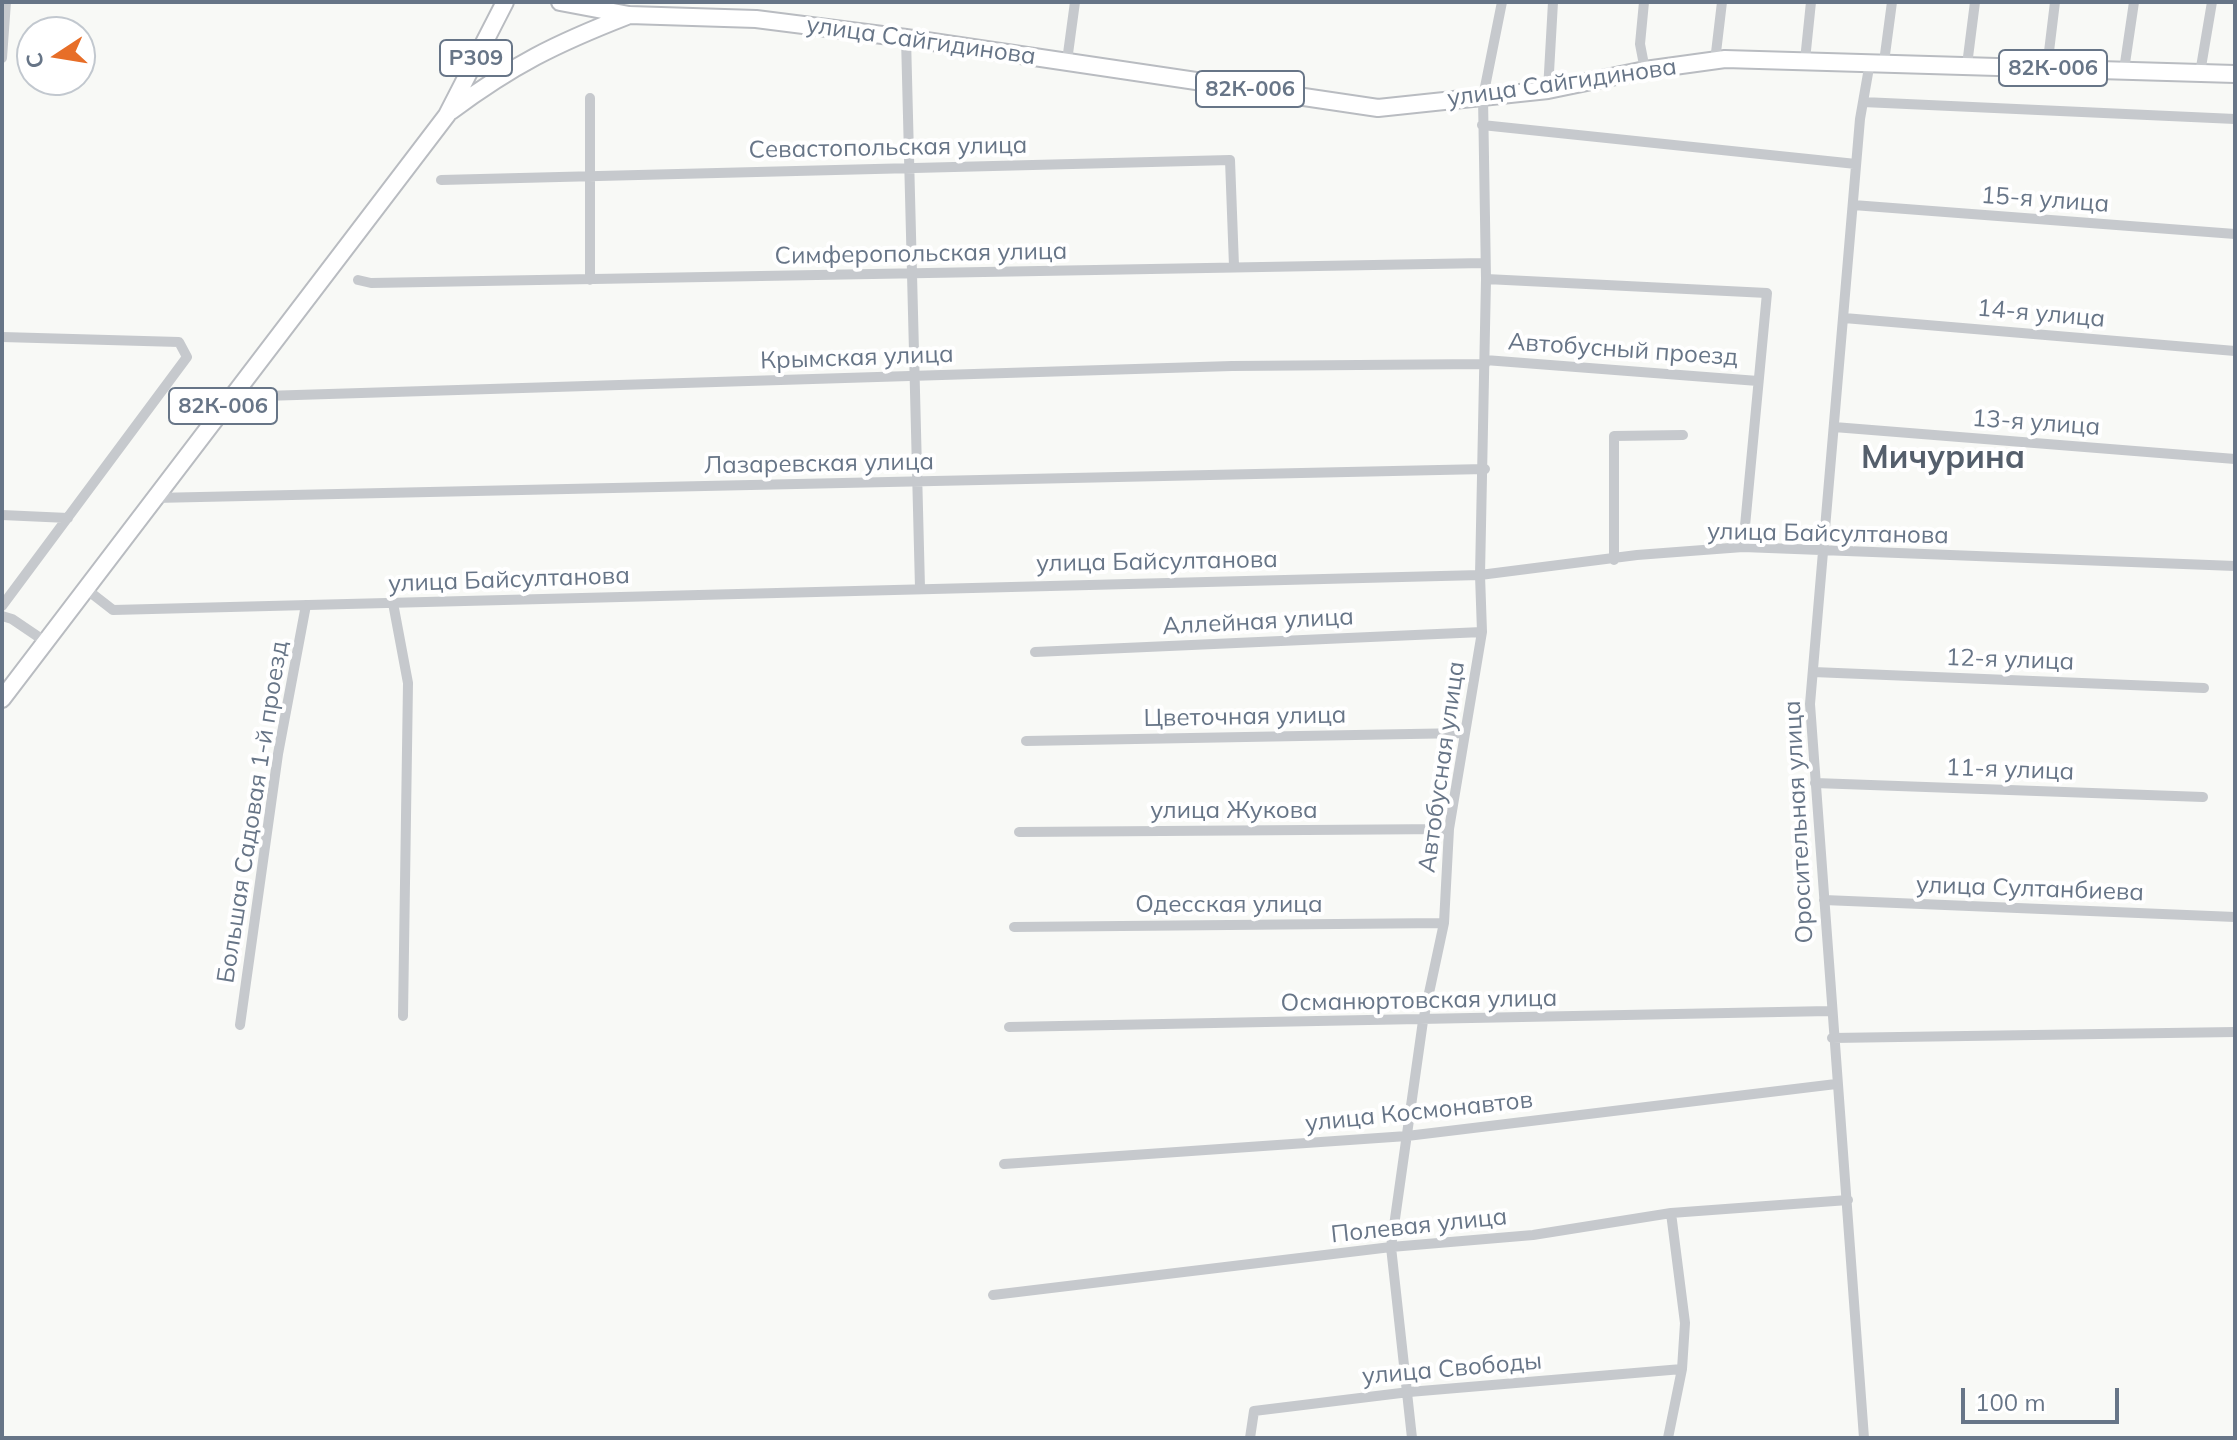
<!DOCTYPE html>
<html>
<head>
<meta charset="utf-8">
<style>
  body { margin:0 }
  #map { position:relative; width:2237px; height:1440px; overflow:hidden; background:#f8f9f6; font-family:Mulish,sans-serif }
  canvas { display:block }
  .frame { position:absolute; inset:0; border:4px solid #677587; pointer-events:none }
  .north { position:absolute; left:16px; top:16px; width:80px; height:80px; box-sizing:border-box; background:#fff; border:2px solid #c2c8cf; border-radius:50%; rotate:258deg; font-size:22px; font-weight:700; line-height:32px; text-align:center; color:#677587 }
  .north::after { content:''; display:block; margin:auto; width:28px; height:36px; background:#e76e28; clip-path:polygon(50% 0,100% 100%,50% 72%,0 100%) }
  .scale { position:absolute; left:1961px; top:1388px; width:158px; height:36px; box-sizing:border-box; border:4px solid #677587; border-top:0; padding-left:10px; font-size:24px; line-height:28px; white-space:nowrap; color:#677587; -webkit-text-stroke:6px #fff; paint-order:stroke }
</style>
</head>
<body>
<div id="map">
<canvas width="2237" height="1440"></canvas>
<div class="frame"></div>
<div class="north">С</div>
<div class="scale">100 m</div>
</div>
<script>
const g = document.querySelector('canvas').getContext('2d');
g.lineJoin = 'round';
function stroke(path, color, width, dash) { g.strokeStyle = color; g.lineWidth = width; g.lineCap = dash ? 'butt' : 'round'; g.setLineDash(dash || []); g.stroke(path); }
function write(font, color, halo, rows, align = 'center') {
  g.font = font + ' Mulish,sans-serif'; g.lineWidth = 8; g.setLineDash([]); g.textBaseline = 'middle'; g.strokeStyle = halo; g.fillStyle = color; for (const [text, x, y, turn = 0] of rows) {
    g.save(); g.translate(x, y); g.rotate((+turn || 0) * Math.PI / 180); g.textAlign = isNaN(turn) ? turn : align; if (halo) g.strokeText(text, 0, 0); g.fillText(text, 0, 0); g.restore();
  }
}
const minor = new Path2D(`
  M 1644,2 L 1640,44 L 1645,70
  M 906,38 L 920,588
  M 2,58 L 6,2
  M 1805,60 L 1811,2
  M 1067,61 L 1075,2
  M 1715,61 L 1722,2
  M 1884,62 L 1892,2
  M 1967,65 L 1975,2
  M 2047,68 L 2055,2
  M 2124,70 L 2134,2
  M 2200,73 L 2212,2
  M 1548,90 L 1553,2
  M 1863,102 L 2235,119
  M 1482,125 L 1856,164
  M 441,180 L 1230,160 L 1234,266
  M 1853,205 L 2235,234
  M 1486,279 L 1767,293 L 1743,547
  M 358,280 L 371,283 L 1485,263
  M 590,280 L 590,98
  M 1844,318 L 2235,351
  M 2,337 L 179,342 L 187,357 L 2,606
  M 1485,360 L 1758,381
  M 232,397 L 1232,366 L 1485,364
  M 1834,427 L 2235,459
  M 154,498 L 1485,469
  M 2,515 L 68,518
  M 1614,560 L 1614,436 L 1683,435
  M 86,589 L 113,610 L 1480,575 L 1637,555 L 1743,547 L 2235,566
  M 393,603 L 408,683 L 403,1016
  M 2,616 L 12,619 L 46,642
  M 1035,652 L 1482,632
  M 1813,672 L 2204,688
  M 1026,741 L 1465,733
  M 1815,783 L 2203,797
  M 1019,832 L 1449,829
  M 1824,900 L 2235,917
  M 1014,927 L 1444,923
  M 240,1025 L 278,754 L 306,605
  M 1009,1027 L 1830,1011
  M 1832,1038 L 2235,1032
  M 1004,1164 L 1407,1136 L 1836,1084
  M 993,1295 L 1391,1247 L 1533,1235 L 1671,1213 L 1848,1200
  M 1250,1438 L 1254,1411 L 1409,1392 L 1682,1369
  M 1412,1438 L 1391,1247 L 1423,1021 L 1444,923 L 1449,829 L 1482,632 L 1480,575 L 1486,279 L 1483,97 L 1502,2
  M 1668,1438 L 1682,1369 L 1685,1323 L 1671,1213
  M 1864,1438 L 1810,704 L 1860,119 L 1870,62`);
const primary = new Path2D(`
  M 560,2 L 629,15 L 756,19 L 906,38 L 1378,108 L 1548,90 L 1645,70 L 1725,59 L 2235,74
  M 451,111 C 513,65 555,44 627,16
  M 2,699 L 447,115 L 505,2`);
const shields = [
  [476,58,72],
  [2053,68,108],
  [1250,89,108],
  [223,406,108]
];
const shieldNames = [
  ["Р309",476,58],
  ["82К-006",2053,68],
  ["82К-006",1250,89],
  ["82К-006",223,406]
];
const streetNames = [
  ["улица Сайгидинова",921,41,8],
  ["улица Сайгидинова",1562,83,-8],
  ["Севастопольская улица",888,148,-1],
  ["15-я улица",2045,200,4],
  ["Симферопольская улица",921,254,-1],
  ["14-я улица",2041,314,5],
  ["Автобусный проезд",1623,350,4],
  ["Крымская улица",857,358,-2],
  ["13-я улица",2036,423,4],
  ["Лазаревская улица",819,464,-1],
  ["улица Байсултанова",1828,534,1],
  ["улица Байсултанова",1157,562,-1],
  ["улица Байсултанова",509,580,-2],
  ["Аллейная улица",1258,622,-3],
  ["12-я улица",2010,660,2],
  ["Цветочная улица",1245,717,-1],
  ["Автобусная улица",1442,767,-82],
  ["11-я улица",2010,770,2],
  ["улица Жукова",1234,811],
  ["Большая Садовая 1-й проезд",253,812,-81],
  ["Оросительная улица",1799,822,-93],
  ["улица Султанбиева",2030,889,2],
  ["Одесская улица",1229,905],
  ["Османюртовская улица",1419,1001,-1],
  ["улица Космонавтов",1419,1112,-6],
  ["Полевая улица",1419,1226,-6],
  ["улица Свободы",1452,1369,-5]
];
const districtNames = [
  ["Мичурина",1943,458]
];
stroke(primary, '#b9bcc1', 20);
stroke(minor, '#c6c9cd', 10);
stroke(primary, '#fff', 16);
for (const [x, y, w] of shields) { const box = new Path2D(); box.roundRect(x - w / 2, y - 18, w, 36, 6); g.fillStyle = '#fff'; g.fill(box); stroke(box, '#677587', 2); }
write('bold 22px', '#677587', null, shieldNames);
write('24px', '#677587', '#fff', streetNames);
write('bold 32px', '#555f6c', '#fff', districtNames);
</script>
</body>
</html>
